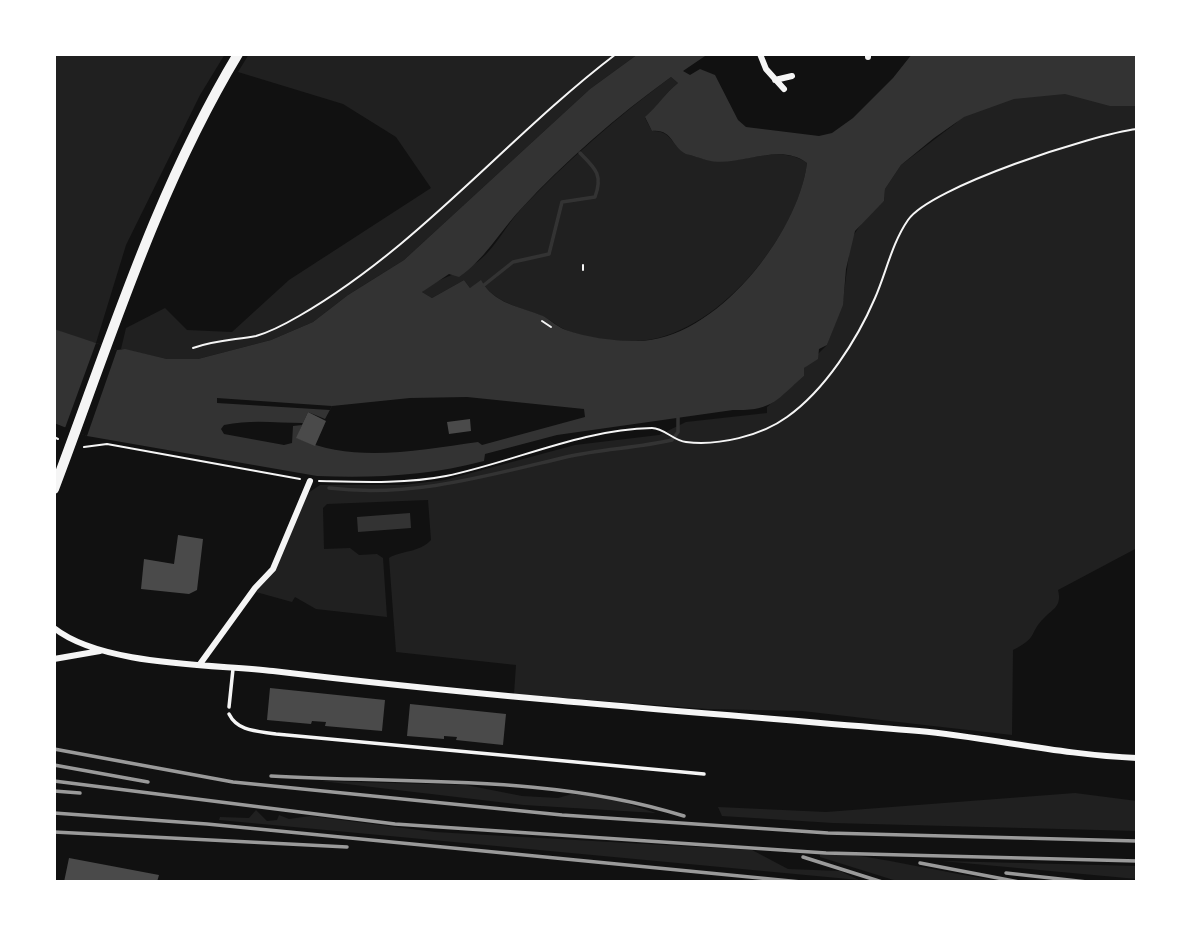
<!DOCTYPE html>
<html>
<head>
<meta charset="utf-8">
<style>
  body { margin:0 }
  #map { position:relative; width:1191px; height:936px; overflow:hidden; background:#111; font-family:"DejaVu Sans",sans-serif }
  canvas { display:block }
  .frame { position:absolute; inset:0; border:56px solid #fff; pointer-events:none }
</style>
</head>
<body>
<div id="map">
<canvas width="1191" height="936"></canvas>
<div class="frame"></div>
</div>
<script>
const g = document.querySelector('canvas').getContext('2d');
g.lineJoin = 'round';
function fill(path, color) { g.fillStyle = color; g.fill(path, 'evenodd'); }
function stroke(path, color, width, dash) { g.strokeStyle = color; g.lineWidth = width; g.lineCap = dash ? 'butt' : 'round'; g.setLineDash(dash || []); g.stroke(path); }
const green = new Path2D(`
  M 54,54 L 225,54 L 200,95 L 126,245 L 96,343 L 78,339 L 54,329 Z
  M 249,54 L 638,54 L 590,89 L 404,260 L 348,295 L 313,322 L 271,340 L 198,359 L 167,359 L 121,349 L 126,328 L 165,308 L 187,330 L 232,332 L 289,280 L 431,188 L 396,137 L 343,104 L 238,72 Z
  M 671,77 L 678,83 C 664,94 658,106 645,118 L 652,131 C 672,130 671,146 686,153 C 689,155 697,157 701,158 C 734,170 777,141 807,163 C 798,236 715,339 636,341 C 616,342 581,338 562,328 C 556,325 551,320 544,317 C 522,307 499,305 484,285 L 470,288 L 464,280 L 432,298 L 422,292 C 436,277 464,274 481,259 C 497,245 507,224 521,209 C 567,161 618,116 671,77 Z
  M 1057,90 L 1137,102 L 1137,548 L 1058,590 C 1062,606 1054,608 1044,618 C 1028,634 1039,637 1013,650 L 1012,735 L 802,711 L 707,709 L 514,694 L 516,665 L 396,652 L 389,558 C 402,550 419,553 431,540 L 428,500 L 327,504 L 323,508 L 324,549 L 350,548 L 359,555 L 377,554 L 383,558 L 387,617 L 316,609 L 295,597 L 292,602 L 256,592 L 275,570 L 308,493 L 320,485 L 403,485 L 445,480 L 575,445 L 659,435 L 686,422 L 767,413 L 767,407 L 804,376 L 804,368 L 827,345 L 836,321 L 843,300 L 851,239 L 863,221 L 884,201 L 885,189 L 901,165 L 956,123 L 967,111 L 1006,101 L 1006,97 Z
  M 321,781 L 466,785 L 522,796 L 558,798 L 572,794 L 610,798 L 656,813 L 524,805 Z
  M 1075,793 L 1137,801 L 1137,831 L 833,823 L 722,816 L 718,807 L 826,812 Z
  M 256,810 L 267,821 L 277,820 L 279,815 L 289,819 L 310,816 L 435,832 L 752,850 L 788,869 L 840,871 L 859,880 L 219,820 L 220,817 L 249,818 Z
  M 820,851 C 883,857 944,873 1006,882 L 900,882 L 820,857 Z
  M 942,861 L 1137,866 L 1137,879 Z`);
const water = new Path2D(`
  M 638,54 L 708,54 L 683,71 L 690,75 L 700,69 L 715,75 L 738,120 L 746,127 L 819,136 L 832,133 L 853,118 L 893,78 L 912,54 L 1137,54 L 1137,106 L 1110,106 L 1065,94 L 1014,99 L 964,117 L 934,138 L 901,165 L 885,189 L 884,201 L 855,231 L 846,269 L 843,305 L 827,345 L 819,349 L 818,359 L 804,368 L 804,376 C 776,400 773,411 733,410 L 557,435 L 485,454 L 484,461 C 428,476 375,478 317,476 L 87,436 L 54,423 L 54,329 L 117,350 L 125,349 L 167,359 L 198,359 L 271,340 L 313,322 L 348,295 L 404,260 L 590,89 ZM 671,77 L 678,83 C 664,94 658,106 645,117 L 652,131 C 673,129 671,147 686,154 C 690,155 700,158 706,160 C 738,169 778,141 807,163 C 798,235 713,344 634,341 C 612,341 586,337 566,330 C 557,327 551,320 543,316 C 519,306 494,304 481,280 L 470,288 L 464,280 L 432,298 L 422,292 L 449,274 L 459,277 C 484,260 499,233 520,210 C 565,161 617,116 671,77 ZM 467,397 L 584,409 L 585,417 L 482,445 L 478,442 C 418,450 354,464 297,438 L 302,425 L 293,426 L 292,443 L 284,445 L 224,434 L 221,429 L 224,425 C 252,419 278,423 303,423 L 308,412 L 325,419 L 332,406 L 410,398 Z
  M 410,513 L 411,528 L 358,532 L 357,517 Z`);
const pier = new Path2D(`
  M 96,343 L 117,350 L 87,436 L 65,428 Z
  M 217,398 L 332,406 L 330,410 L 217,403 Z`);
const stream = new Path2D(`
  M 484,285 L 513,262 L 549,254 L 562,202 L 595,197 C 603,175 596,169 580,153
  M 329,488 C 411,498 486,476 566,457 C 601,449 637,448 672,440 L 678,432 L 678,417`);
const building = new Path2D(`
  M 308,412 L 326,421 L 315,446 L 296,438 Z
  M 470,419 L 471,431 L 449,434 L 447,422 Z
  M 178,535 L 203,539 L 197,590 L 189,594 L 141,589 L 144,559 L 174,564 Z
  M 270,688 L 385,700 L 382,731 L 325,726 L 326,722 L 312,721 L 311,724 L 267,720 Z
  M 410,704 L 506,714 L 503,745 L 456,740 L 457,737 L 444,736 L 444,739 L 407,736 Z
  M 69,858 L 159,875 L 157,882 L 64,882 Z`);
const path = new Path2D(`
  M 583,265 L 583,270
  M 542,321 L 551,327
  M 193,348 C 215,340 234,340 256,336 C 270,332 287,323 299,316 C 419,247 507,137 616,54
  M 54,437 L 58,439
  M 84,447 L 107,444 L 300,479
  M 319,481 C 361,482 405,484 446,476 C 514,462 582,429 652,428 C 664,428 674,441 686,442 C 718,446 761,436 787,417 C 825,390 857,340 875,298 C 886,273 892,243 908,220 C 930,187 1094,134 1137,129`);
const service = new Path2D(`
  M 229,707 L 233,669
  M 229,714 C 238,732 258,731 276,734 L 704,774`);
const minor = new Path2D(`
  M 760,54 L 766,69 L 784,89
  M 868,54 L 868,57
  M 775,80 L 792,76
  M 54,628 C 102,666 211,664 273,671 C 488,697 703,713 919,731 C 992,738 1063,755 1137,758
  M 54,659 L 100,651
  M 200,664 L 255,588 L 273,569 L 310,481`);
const secondary = new Path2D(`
  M 54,489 C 110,341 156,190 238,54`);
const rail = new Path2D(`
  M 54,749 L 233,782 L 562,815 L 828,833 L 1137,841
  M 54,765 L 148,782
  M 271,776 C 409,784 551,774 684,816
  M 54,781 L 395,824 L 826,853 L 1137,861
  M 54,791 L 80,793
  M 54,813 L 207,824 L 801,882
  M 54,832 L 347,847
  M 803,857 L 882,882
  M 920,863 L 1019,882
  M 1006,873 L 1087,882`);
fill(green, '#202020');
fill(water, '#333');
fill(pier, '#111');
stroke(stream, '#333', 3.5);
fill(building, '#4a4a4a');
stroke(path, '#f5f5f5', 2);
stroke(service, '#f5f5f5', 3.5);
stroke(minor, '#f5f5f5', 6);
stroke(secondary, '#f5f5f5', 10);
stroke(rail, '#9a9a9a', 3.5);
</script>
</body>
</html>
